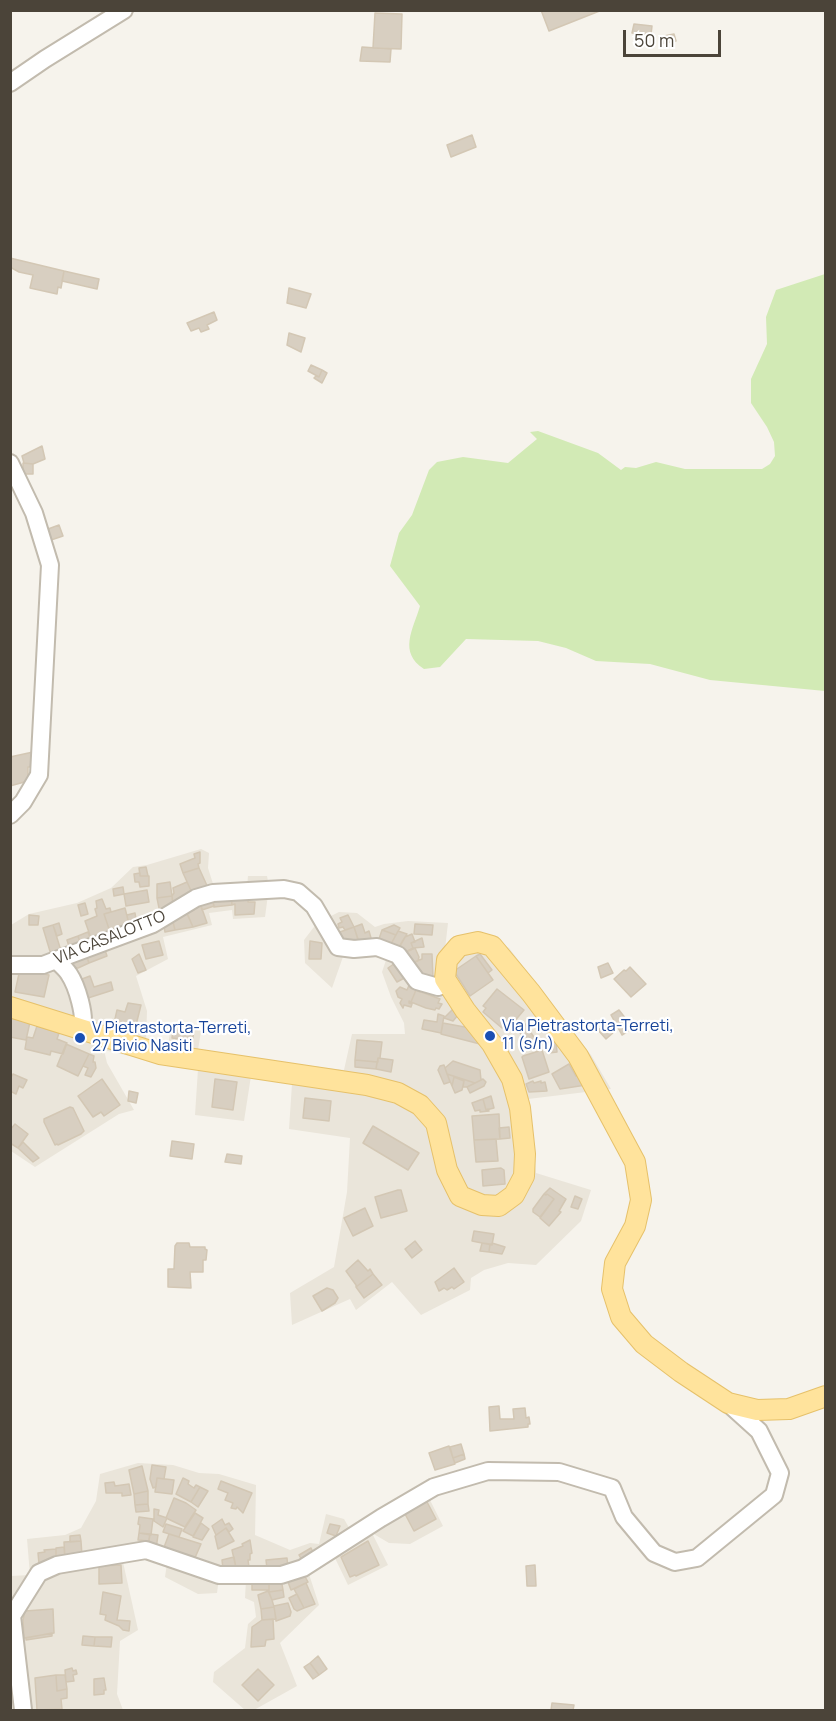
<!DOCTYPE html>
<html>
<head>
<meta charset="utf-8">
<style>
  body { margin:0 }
  #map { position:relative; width:836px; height:1721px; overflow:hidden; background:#f6f3ec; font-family:Manrope,sans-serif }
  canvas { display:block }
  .frame { position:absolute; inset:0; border:12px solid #4b4439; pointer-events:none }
  .scale { position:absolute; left:623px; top:30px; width:98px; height:27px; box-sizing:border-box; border:3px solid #4b4439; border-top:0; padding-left:8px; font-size:18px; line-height:21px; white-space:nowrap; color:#4b4439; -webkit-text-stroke:4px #fff; paint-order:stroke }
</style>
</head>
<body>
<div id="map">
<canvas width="836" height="1721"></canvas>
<div class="frame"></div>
<div class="scale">50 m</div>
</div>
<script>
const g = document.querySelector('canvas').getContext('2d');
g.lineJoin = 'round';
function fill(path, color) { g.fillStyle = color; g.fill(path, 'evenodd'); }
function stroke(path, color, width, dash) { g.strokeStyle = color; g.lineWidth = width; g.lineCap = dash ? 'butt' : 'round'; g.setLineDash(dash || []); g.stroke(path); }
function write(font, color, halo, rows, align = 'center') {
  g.font = font + ' Manrope,sans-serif'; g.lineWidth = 4.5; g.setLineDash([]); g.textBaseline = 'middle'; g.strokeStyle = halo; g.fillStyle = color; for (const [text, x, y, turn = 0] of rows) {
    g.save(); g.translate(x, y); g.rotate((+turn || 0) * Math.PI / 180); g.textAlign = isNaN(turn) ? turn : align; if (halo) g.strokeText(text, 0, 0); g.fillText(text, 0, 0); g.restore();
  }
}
const residential = new Path2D(`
  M 201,849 L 209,853 L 208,868 L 215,890 L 247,887 L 248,876 L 267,876 L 269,887 L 265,917 L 233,919 L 232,910 L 209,913 L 212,925 L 163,937 L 168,959 L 136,976 L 147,1011 L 146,1042 L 168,1046 L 171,1025 L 201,1031 L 198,1050 L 240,1057 L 344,1070 L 352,1034 L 405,1034 L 404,1023 L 391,997 L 382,972 L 386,960 L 372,956 L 344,954 L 332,988 L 305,963 L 304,940 L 317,923 L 339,912 L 357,913 L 375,927 L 384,924 L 408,921 L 448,923 L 445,949 L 461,936 L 480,931 L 509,948 L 591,1055 L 611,1089 L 528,1099 L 536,1173 L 591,1190 L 581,1221 L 536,1265 L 508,1263 L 484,1270 L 471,1278 L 470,1290 L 421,1315 L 392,1282 L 356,1310 L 350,1299 L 292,1325 L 290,1293 L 334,1267 L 347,1192 L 350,1138 L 289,1129 L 292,1084 L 251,1076 L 244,1121 L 195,1115 L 198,1069 L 164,1064 L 104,1050 L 107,1063 L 134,1110 L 119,1114 L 35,1167 L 11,1151 L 11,925 L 29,914 L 77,903 L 111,888 L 133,867 L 147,865 Z
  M 138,1463 L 173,1465 L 199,1473 L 219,1474 L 256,1485 L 255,1535 L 290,1550 L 310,1543 L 319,1544 L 326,1514 L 344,1519 L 351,1531 L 422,1484 L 443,1526 L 410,1544 L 389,1543 L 372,1533 L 388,1565 L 348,1585 L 334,1556 L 308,1571 L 319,1605 L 280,1643 L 297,1686 L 254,1710 L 245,1710 L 213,1682 L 214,1672 L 245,1648 L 248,1624 L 256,1617 L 254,1602 L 245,1598 L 246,1580 L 219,1578 L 217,1593 L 198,1594 L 165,1577 L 167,1563 L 144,1559 L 123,1562 L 138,1630 L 120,1641 L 117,1694 L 123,1710 L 11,1710 L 11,1576 L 30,1575 L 27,1539 L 65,1535 L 81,1528 L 96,1501 L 100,1474 Z`);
const green = new Path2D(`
  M 825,274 L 825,691 L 710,680 L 650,664 L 596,661 L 566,648 L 538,641 L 466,639 L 440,667 L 424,669 C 398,652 413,630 420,606 L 390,566 L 399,533 L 412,515 L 429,470 L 437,462 L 463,457 L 508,463 L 537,439 L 530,432 L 538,431 L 598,453 L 621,470 L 625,467 L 636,468 L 656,462 L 685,469 L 762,469 L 770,464 L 775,456 L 774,442 L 767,427 L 751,403 L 751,379 L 767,344 L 766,317 L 776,290 Z`);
const building = new Path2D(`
  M 541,10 L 602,10 L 549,31 Z
  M 375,13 L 402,14 L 401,49 L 373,48 Z
  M 634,24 L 652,26 L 651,35 L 632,33 Z
  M 674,34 L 676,41 L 660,44 L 659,37 Z
  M 362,47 L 391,49 L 390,62 L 360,61 Z
  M 472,135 L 476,147 L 451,157 L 447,145 Z
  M 10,258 L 64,271 L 61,288 L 58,287 L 57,294 L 30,288 L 33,275 L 19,272 L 10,267 Z
  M 64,271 L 99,279 L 97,289 L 62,281 Z
  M 289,288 L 311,294 L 306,308 L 287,303 Z
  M 214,312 L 217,320 L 207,325 L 209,329 L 201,332 L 199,328 L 191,331 L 187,323 Z
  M 289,333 L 305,338 L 301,352 L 287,345 Z
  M 311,365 L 322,370 L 319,377 L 308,371 Z
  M 322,370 L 327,373 L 322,383 L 314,378 L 316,376 L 319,377 Z
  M 42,446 L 45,459 L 33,464 L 24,463 L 22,456 Z
  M 23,463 L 33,464 L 33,474 L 23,474 Z
  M 59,525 L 63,536 L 51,540 L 48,529 Z
  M 33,752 L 34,755 L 30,767 L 28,767 L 28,781 L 10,786 L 10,757 Z
  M 200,852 L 200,863 L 198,864 L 199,868 L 183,873 L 180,864 L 195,858 L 194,854 Z
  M 146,867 L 148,876 L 140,876 L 139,868 Z
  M 199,868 L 209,890 L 193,895 L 183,873 Z
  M 140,873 L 140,876 L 149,876 L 149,886 L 140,887 L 139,882 L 135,882 L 134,874 Z
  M 170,882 L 172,896 L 157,898 L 157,884 Z
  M 187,882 L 193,895 L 173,903 L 172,896 L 174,893 L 173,888 Z
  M 123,887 L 124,894 L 114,896 L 113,889 Z
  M 147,890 L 149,902 L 126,906 L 124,894 Z
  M 248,892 L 248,902 L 255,902 L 254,914 L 235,915 L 235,904 L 232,905 L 231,895 Z
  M 231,895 L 232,905 L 214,907 L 212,896 Z
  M 172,896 L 173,908 L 160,913 L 157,898 Z
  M 212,896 L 214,906 L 202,910 L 199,900 Z
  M 102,899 L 106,909 L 110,908 L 111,912 L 104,914 L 111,935 L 92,941 L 85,921 L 97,916 L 95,909 L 97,908 L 96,901 Z
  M 199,900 L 207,923 L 193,927 L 187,913 L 194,910 L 193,908 Z
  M 85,903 L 88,914 L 81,916 L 78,905 Z
  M 125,908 L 130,928 L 111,935 L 104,914 Z
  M 135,913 L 137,925 L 129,927 L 127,915 Z
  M 187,914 L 193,927 L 175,930 L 172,918 Z
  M 29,915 L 39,916 L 38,925 L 29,925 Z
  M 348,915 L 354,927 L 345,930 L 343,927 L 339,928 L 338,924 L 342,922 L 340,918 Z
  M 172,918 L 175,930 L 165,932 L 163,921 Z
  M 59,923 L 62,934 L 57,936 L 53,925 Z
  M 362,924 L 365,933 L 369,931 L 371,938 L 370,942 L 359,943 L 354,927 Z
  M 415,924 L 433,925 L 432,935 L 414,934 Z
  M 53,925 L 62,954 L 52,958 L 43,928 Z
  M 394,925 L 400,928 L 396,935 L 382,930 Z
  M 354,927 L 359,942 L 341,943 L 339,936 L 341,935 L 340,932 Z
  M 382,930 L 396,935 L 391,944 L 379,939 Z
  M 398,931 L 407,934 L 399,948 L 391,944 Z
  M 88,932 L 92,943 L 81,946 L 78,936 Z
  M 412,934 L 415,942 L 411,943 L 413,948 L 402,954 L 399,947 L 405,937 Z
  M 78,936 L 81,946 L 70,950 L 67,940 Z
  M 422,938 L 424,947 L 413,948 L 411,943 Z
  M 159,941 L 163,955 L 146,959 L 142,945 Z
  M 310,941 L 322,943 L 321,959 L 309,959 Z
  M 103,944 L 107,956 L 89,963 L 84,951 Z
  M 415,948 L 419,957 L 418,961 L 409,964 L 402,954 Z
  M 85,951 L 89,963 L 78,968 L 73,968 L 70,958 Z
  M 139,954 L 146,970 L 138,973 L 132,959 Z
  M 422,954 L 432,954 L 433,979 L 415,975 L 409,964 L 422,959 Z
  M 480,954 L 492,970 L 488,973 L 476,956 Z
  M 476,956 L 493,980 L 470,996 L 454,971 Z
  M 398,961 L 408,976 L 397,982 L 388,968 Z
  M 608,963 L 613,973 L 601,978 L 598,967 Z
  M 630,967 L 646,984 L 631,997 L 614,979 L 624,970 L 626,971 Z
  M 20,969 L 49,975 L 44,997 L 15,992 Z
  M 90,976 L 94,987 L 111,982 L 113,990 L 88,998 L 82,979 Z
  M 410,983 L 422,987 L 420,992 L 416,990 L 411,1002 L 409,1001 L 409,1003 L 412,1004 L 411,1007 L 404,1005 L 403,1008 L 400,1003 L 402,999 L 398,997 L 396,991 L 400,987 L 407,990 Z
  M 497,989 L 524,1010 L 513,1023 L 510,1020 L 502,1028 L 483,1012 L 486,1008 L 483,1006 Z
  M 416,990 L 440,999 L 438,1003 L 442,1004 L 439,1009 L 436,1008 L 435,1010 L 426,1008 L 411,1002 Z
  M 128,1003 L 141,1005 L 134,1033 L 113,1028 L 117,1010 L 125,1012 Z
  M 453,1009 L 458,1015 L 453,1021 L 444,1018 Z
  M 619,1010 L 633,1028 L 622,1035 L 611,1015 Z
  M 438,1014 L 444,1016 L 441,1033 L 422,1029 L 424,1020 L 437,1022 Z
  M 10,1018 L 30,1022 L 26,1040 L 10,1037 Z
  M 443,1023 L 470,1028 L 481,1042 L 480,1044 L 441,1034 Z
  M 608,1023 L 614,1032 L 606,1039 L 598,1030 Z
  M 525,1024 L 540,1046 L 531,1050 L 517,1028 Z
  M 37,1026 L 59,1033 L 57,1039 L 67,1043 L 63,1054 L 51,1051 L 50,1055 L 25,1049 L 27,1037 L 33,1038 Z
  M 173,1030 L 194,1032 L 192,1041 L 172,1038 Z
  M 554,1038 L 556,1042 L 557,1052 L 549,1053 L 548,1041 Z
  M 357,1040 L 382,1042 L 380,1058 L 378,1058 L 378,1062 L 355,1060 Z
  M 66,1044 L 89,1054 L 78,1076 L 57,1066 Z
  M 542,1050 L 549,1072 L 529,1079 L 522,1057 L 523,1056 Z
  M 89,1054 L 94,1056 L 93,1062 L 95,1062 L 96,1068 L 91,1077 L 85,1075 L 88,1068 L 83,1066 Z
  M 378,1058 L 393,1060 L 391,1072 L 376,1069 Z
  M 355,1060 L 377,1062 L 376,1069 L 355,1067 Z
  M 453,1061 L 480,1070 L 481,1080 L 475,1083 L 447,1074 L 445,1068 Z
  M 569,1064 L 576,1076 L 580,1074 L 586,1085 L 560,1089 L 552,1074 Z
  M 444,1065 L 450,1082 L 444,1084 L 438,1070 L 440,1066 Z
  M 13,1074 L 27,1080 L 23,1088 L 19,1086 L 16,1094 L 10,1091 L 10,1079 Z
  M 447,1074 L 475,1083 L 467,1087 L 463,1087 L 464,1081 L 454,1077 L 452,1086 Z
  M 454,1077 L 464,1081 L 462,1090 L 455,1093 L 452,1086 Z
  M 102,1079 L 120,1105 L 104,1116 L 101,1112 L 93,1117 L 78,1096 Z
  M 215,1079 L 237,1082 L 233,1110 L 212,1107 Z
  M 483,1079 L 486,1082 L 484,1086 L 470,1093 L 467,1087 Z
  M 533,1081 L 534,1083 L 541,1081 L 541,1083 L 545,1082 L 547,1091 L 529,1092 L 526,1084 Z
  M 129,1091 L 138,1093 L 136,1103 L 128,1101 Z
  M 491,1096 L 494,1108 L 486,1110 L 483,1099 Z
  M 305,1098 L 331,1101 L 329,1121 L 303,1118 Z
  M 483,1099 L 486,1110 L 488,1109 L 489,1111 L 480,1112 L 480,1110 L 475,1111 L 472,1103 Z
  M 70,1107 L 73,1108 L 84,1131 L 81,1134 L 58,1145 L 57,1144 L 55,1145 L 44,1122 L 44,1119 Z
  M 499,1114 L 500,1139 L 474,1140 L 472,1116 Z
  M 15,1124 L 28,1134 L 18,1148 L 10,1143 L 10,1130 Z
  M 373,1126 L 419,1153 L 408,1170 L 363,1143 Z
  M 509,1127 L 510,1138 L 500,1139 L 499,1128 Z
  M 496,1139 L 498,1161 L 476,1162 L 474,1140 Z
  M 172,1141 L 194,1144 L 192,1159 L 170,1156 Z
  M 23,1142 L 39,1158 L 33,1162 L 18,1148 Z
  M 227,1154 L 242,1156 L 241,1164 L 225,1162 Z
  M 501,1168 L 504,1170 L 505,1184 L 483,1186 L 482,1170 Z
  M 550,1188 L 566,1199 L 559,1211 L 561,1212 L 549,1226 L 540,1218 L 554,1199 L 547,1194 L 546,1195 L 544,1194 Z
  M 398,1190 L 401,1190 L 407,1211 L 381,1218 L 375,1197 Z
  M 544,1194 L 546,1195 L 547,1194 L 554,1199 L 540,1217 L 533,1212 L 533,1209 Z
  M 575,1196 L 582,1199 L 578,1209 L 571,1207 Z
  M 365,1208 L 373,1226 L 353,1236 L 344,1218 Z
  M 474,1231 L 494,1234 L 492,1245 L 472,1241 Z
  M 415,1241 L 422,1250 L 412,1258 L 405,1249 Z
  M 177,1243 L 189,1243 L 190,1247 L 205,1247 L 205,1249 L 207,1250 L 206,1260 L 203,1260 L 203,1272 L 190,1272 L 191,1288 L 168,1287 L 168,1269 L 174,1269 L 175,1246 Z
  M 482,1243 L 490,1244 L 489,1252 L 480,1251 Z
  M 492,1243 L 505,1247 L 502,1254 L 489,1252 L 490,1244 L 492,1245 Z
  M 358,1260 L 368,1271 L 370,1269 L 373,1274 L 356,1287 L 356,1285 L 346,1271 Z
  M 454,1268 L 464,1282 L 454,1289 L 452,1287 L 447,1290 L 444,1288 L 439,1291 L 435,1282 Z
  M 373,1274 L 382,1285 L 364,1298 L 356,1287 Z
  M 327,1288 L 333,1290 L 338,1298 L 335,1303 L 322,1311 L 313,1296 Z
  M 499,1406 L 500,1419 L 514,1419 L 513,1409 L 525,1408 L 526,1418 L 529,1417 L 530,1424 L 528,1424 L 528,1427 L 490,1431 L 489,1407 Z
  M 461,1444 L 464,1454 L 453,1458 L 450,1447 Z
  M 449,1446 L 455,1464 L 435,1470 L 429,1453 Z
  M 464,1454 L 465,1459 L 455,1463 L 453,1458 Z
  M 152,1465 L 166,1467 L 164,1479 L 157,1478 L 156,1487 L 153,1488 L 150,1479 Z
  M 142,1466 L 148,1491 L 134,1494 L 129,1470 Z
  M 157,1478 L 174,1480 L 172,1494 L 155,1492 Z
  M 183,1478 L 189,1481 L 188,1484 L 194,1488 L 196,1485 L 200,1487 L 191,1502 L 176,1494 Z
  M 221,1481 L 252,1493 L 243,1513 L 237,1507 L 236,1509 L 231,1508 L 233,1503 L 225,1500 L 228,1493 L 218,1489 Z
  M 114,1482 L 115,1486 L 129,1484 L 131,1495 L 122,1496 L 122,1493 L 106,1493 L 105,1483 Z
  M 200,1487 L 208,1491 L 198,1507 L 191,1502 Z
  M 148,1491 L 148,1504 L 135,1505 L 134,1494 Z
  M 174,1498 L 186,1503 L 196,1510 L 185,1527 L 166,1518 Z
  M 426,1500 L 436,1519 L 414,1531 L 404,1512 Z
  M 148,1504 L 149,1511 L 136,1512 L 135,1505 Z
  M 154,1509 L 159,1510 L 158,1515 L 167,1518 L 163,1527 L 154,1521 Z
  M 195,1513 L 203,1518 L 193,1536 L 183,1531 Z
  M 139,1517 L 153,1519 L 151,1535 L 139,1533 L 140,1525 L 138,1524 Z
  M 222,1519 L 225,1525 L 229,1523 L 233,1529 L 229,1532 L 226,1528 L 216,1535 L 212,1526 Z
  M 201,1523 L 209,1529 L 202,1540 L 193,1537 Z
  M 166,1524 L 182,1529 L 179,1537 L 163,1532 Z
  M 330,1524 L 340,1526 L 336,1536 L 327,1533 Z
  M 226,1528 L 234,1541 L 218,1549 L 215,1536 Z
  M 139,1533 L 150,1534 L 149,1541 L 138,1540 Z
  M 150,1534 L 158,1535 L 156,1549 L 147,1549 Z
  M 169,1534 L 201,1544 L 194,1560 L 163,1550 Z
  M 80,1535 L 81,1541 L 70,1542 L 70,1536 Z
  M 250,1540 L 252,1553 L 250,1554 L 250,1560 L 248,1560 L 249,1567 L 236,1568 L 232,1550 L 243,1546 L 242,1544 Z
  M 81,1541 L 82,1556 L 65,1558 L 64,1542 Z
  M 368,1541 L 379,1565 L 356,1576 L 355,1575 L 350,1577 L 341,1557 Z
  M 64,1547 L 65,1559 L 56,1560 L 56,1548 Z
  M 311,1548 L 316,1558 L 304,1564 L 299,1555 Z
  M 56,1549 L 56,1561 L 39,1564 L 38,1553 L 45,1552 L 44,1550 Z
  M 234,1557 L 236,1568 L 223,1569 L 222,1560 Z
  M 287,1558 L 288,1568 L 267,1569 L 266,1560 Z
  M 121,1565 L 122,1583 L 99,1584 L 99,1566 Z
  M 535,1565 L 536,1586 L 527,1586 L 526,1566 Z
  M 303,1573 L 308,1582 L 291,1590 L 288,1582 Z
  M 252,1579 L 269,1580 L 269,1590 L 252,1590 Z
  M 281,1579 L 283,1590 L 269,1592 L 269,1580 Z
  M 306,1583 L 315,1604 L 304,1608 L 294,1589 Z
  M 283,1590 L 284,1597 L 272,1600 L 269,1592 Z
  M 268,1591 L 272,1600 L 274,1607 L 261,1609 L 258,1595 Z
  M 103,1592 L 121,1596 L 117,1620 L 130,1621 L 129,1631 L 123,1630 L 119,1626 L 105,1620 L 106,1615 L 100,1614 Z
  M 297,1594 L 304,1608 L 297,1611 L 294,1609 L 289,1598 Z
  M 288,1603 L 291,1612 L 290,1616 L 276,1621 L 274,1606 Z
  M 274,1607 L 276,1619 L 262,1620 L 261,1609 Z
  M 53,1609 L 54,1633 L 24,1638 L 23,1620 L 25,1611 Z
  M 273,1619 L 274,1639 L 266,1640 L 265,1646 L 251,1647 L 252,1627 L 262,1620 Z
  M 52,1633 L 52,1636 L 26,1640 L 26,1638 Z
  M 83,1636 L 95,1637 L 94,1646 L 82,1645 Z
  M 95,1637 L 112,1637 L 111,1647 L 94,1646 Z
  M 318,1656 L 327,1669 L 319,1675 L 310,1663 Z
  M 310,1663 L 319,1675 L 313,1679 L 304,1667 Z
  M 72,1668 L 73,1671 L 76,1670 L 77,1674 L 73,1675 L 74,1681 L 66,1682 L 65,1670 Z
  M 258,1669 L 274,1685 L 258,1701 L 242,1685 Z
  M 56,1675 L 57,1691 L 67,1689 L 67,1698 L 61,1699 L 62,1709 L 37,1710 L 35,1678 Z
  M 56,1675 L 65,1675 L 67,1689 L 57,1691 Z
  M 104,1678 L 106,1690 L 104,1690 L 104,1694 L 94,1695 L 94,1679 Z
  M 552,1703 L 574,1705 L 573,1710 L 551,1710 Z`);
const minor = new Path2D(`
  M 10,83 L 45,59 L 124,10
  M 10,463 L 34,513 L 50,565 L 39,775 L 23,802 L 10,815
  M 56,960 C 60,964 66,969 69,974 C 77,986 86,1016 82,1029
  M 10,965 L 43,965 L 56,960 L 153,924 L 196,898 L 213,893 L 284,889 L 298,892 L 314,906 L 338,947 L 354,949 L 377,947 L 398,955 L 417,981 L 438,987 L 448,983
  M 10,1616 L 12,1616 L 39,1573 L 57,1565 L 146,1550 L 219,1575 L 281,1575 L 303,1568 L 381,1518 L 434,1487 L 488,1471 L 559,1472 L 612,1488 L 624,1517 L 654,1553 L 675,1562 L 697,1558 L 774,1495 L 780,1473 L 759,1431 L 728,1403
  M 12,1616 L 23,1710`);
const major = new Path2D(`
  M 10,1007 L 160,1054 L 367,1085 L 398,1093 L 420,1105 L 436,1123 L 447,1170 L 460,1196 L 482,1205 L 499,1206 L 514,1195 L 524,1176 L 525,1154 L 520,1108 L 512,1079 L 492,1044 L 465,1010 L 445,979 L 447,960 L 459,946 L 478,942 L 492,946 L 531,993 L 578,1056 L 635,1162 L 641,1200 L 635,1226 L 615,1263 L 612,1289 L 621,1317 L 644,1344 L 681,1372 L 728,1403 L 757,1410 L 789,1409 L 826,1396`);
const markers = [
  [490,1036,6,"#1a4fb4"],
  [80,1038,6,"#1a4fb4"]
];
const streetNames = [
  ["VIA CASALOTTO",110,938,-22]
];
const transitNames = [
  ["Via Pietrastorta-Terreti,",502,1027],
  ["11 (s/n)",502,1045],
  ["V Pietrastorta-Terreti,",92,1029],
  ["27 Bivio Nasiti",92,1047]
];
fill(residential, '#eae5da');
fill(green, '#d2eab5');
fill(building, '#d8cfc1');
stroke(building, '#d3c7b4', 1.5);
stroke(minor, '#c2bbae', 20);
stroke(major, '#e6c16a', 22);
stroke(minor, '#fff', 16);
stroke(major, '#ffe39c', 20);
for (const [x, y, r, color] of markers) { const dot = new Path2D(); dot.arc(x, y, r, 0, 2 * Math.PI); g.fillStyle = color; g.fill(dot); stroke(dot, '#fff', 2); }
write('16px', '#4b4439', '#fff', streetNames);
write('16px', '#164399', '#fff', transitNames, 'left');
</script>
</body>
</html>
